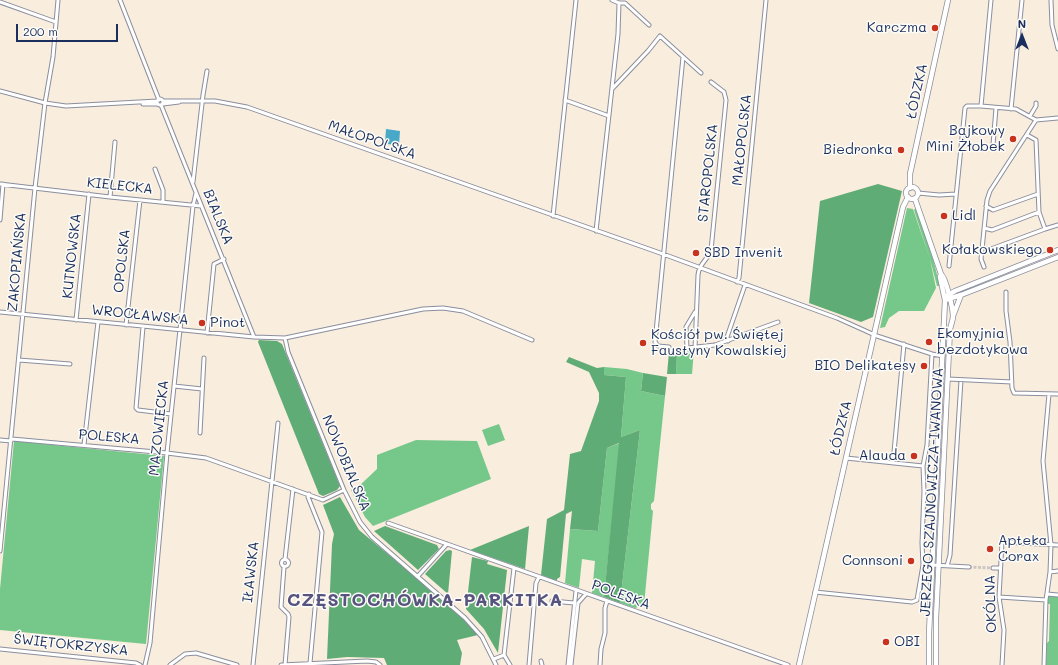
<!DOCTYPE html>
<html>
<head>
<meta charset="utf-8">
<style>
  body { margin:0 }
  #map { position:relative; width:1058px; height:665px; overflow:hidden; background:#f9eddd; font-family:Mali,sans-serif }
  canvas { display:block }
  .north { position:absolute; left:1002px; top:16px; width:40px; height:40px; -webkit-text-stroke:3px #fdfcf7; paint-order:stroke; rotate:0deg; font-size:11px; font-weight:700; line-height:16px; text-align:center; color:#1b2f5e }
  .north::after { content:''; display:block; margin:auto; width:14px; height:18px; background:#1b2f5e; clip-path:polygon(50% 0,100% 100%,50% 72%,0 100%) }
  .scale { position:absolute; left:16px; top:24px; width:102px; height:18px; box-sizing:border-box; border:2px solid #1b2f5e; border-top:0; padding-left:5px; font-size:12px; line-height:14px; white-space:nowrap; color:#1b2f5e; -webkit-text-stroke:3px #fdfcf7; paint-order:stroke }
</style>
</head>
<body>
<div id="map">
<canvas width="1058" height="665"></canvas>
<div class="north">N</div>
<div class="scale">200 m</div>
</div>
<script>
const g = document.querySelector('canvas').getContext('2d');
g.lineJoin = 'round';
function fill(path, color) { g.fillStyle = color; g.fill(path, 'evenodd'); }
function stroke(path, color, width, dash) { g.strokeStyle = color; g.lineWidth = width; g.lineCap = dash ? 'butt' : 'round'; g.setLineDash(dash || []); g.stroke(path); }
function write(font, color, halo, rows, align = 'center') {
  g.font = font + ' Mali,sans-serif'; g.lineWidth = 3; g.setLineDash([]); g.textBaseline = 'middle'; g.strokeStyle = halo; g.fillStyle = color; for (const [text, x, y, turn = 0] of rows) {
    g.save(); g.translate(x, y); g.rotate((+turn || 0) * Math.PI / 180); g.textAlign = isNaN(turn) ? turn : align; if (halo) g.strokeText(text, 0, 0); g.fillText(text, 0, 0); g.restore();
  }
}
const green = new Path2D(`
  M 907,208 L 913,209 L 930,259 L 936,288 L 924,311 L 899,311 L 889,318 L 885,327 L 880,328 Z
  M 916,208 L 932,255 L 940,286 L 937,286 L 930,259 L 914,210 Z
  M 677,349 L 694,350 L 692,374 L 676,374 Z
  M 604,367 L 627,369 L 643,373 L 641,391 L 665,396 L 654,501 L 651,504 L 651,509 L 653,511 L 644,605 L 635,608 L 620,603 L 640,430 L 621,437 L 626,377 L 604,375 Z
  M 499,424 L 505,440 L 488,446 L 482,430 Z
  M 416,440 L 477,441 L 491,479 L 373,526 L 365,517 L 351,490 L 358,487 L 377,469 L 377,455 Z
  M 14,441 L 164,456 L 146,644 L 0,630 L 0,589 Z
  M 620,443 L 604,597 L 592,593 L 595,561 L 582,559 L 579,588 L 565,583 L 570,529 L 598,531 L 607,448 Z
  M 1048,596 L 1058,596 L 1058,665 L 1046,665 L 1047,643 L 1049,641 L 1050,604 L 1048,604 Z`);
const forest = new Path2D(`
  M 878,184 L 902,191 L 873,317 L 861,322 L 809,303 L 820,201 Z
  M 259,340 L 277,341 L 282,344 L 340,486 L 337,490 L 323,496 L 319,494 L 258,342 Z
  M 669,352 L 677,352 L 676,374 L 667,374 Z
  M 569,357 L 597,368 L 604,367 L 604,375 L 626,377 L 621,437 L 640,430 L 620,603 L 604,597 L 619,443 L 607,448 L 598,531 L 570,529 L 572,511 L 566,514 L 560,577 L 557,579 L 557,581 L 541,575 L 547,519 L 564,510 L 570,454 L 581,451 L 599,401 L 599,393 L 589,372 L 566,362 Z
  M 643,373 L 667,377 L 665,396 L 641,391 Z
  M 340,497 L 359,530 L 472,624 L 478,635 L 457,640 L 462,653 L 460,665 L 387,665 L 384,658 L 347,657 L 327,659 L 332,544 L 334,534 L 323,505 Z
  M 385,526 L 437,545 L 439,549 L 418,570 L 374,531 Z
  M 529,526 L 525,569 L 470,550 Z
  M 450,550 L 452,551 L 448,594 L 425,574 L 446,551 Z
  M 472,557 L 488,561 L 487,564 L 507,570 L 498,653 L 484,629 L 466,609 Z`);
const water = new Path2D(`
  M 386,129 L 400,131 L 399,145 L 386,144 L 385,143 Z`);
const streetTunnel = new Path2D(`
  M 969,567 L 993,568`);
const street = new Path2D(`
  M 120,0 L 159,100
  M 612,0 L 619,3 L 625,3 L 649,25
  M 1051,0 L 1052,25 L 1058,49
  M 0,2 L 56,22
  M 612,89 L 648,51 L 660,36 L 701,73
  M 0,91 L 45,103 L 66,106 L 157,101
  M157 102a3 3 0 1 1 6 0a3 3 0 1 1-6 0Z
  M 565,100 L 609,116
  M 163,101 L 215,101 L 247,107 L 663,254 L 837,318 L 877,336 L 932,354 L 943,356
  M 143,104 L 158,104
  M 163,104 L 179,102
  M 161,105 L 254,337
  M 981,106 L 1016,109 L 1036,120 L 1058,118
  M 1011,109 L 1022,0
  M 1030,116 L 1036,106 L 1036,103
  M 1027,135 L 1036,140 L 1039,212 L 1045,229 L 1058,225
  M 994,147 L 993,145 L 996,108
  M 155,169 L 163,190 L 163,202
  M 193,182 L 203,95 L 207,71
  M 0,184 L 110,197 L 201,206
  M 918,193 L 939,195 L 956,194
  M 110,197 L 115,142
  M 986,206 L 993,210 L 1038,194
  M 553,216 L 576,0
  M 0,220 L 3,184
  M 984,228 L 992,230 L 1039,212
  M 596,231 L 618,34 L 619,3
  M 982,247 L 991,249 L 1045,229
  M 949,266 L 965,108 L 967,106 L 981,106 L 991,0
  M 984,267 L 981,259 L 987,200 L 990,191 L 1036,120
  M 737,282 L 739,278 L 766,0
  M 1006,292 L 1006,311 L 1010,342 L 1012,388 L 1014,393 L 1058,394
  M 0,312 L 254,337 L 285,338 L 423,309 L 443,308 L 463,311 L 532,340
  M 695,312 L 686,327 L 687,348 L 715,345 L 778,322
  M 76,320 L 89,194
  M 126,325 L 140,200
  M 143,327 L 136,408 L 138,410 L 171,414
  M 207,333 L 214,264 L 224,259
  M 285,338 L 288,352 L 344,490 L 360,522 L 372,537 L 465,618 L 482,637 L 496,665
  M 728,341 L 727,337 L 745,285
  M 669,347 L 658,346 L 655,342 L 683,57
  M 695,348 L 698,275 C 699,263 708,260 711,250 L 726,100 L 724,92 L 711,82
  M 19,360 L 70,364
  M 948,379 L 1012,382
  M 174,386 L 202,389
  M 200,433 L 204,358
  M 12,439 L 167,453 L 206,458 L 323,500 L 344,490
  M 0,440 L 11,441
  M 84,445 L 98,322
  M 846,458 L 923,466
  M 893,463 L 904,344
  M 309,494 L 308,497 L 322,532 L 310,663
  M 388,523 L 788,665
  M 0,551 L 35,188 L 45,103 L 53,57 L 58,0
  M 285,559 L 293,489
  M281.5 563a3.5 3.5 0 1 1 7 0a3.5 3.5 0 1 1-7 0Z
  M 932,565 L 969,567
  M 947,566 L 950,555 L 961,380
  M 284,567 L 281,607 L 288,614 L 289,617 L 285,665
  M 993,568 L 1000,568
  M 1050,572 L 1058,571
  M 418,576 L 447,544
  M 815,592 L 912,602 L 917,600 L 923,565 L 922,543 L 924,491 L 923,466 L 927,445 L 932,354
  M 1047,594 L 1058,595
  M 999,597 L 1046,600
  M 552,601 L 574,603
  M 0,649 L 136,663 L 140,665
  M 504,655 L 510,665
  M 494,659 L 504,655 L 514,568
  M 541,661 L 542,665
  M 145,665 L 150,643 L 167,453 L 193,206 L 196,193
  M 170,665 L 185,654 L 196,653 L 237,665
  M 253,665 L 278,423
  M 281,665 L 367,661 L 376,662 L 380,665
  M 529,665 L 536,583 L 539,577
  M 568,665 L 576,591
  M 571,665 L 578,603 L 586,594
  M 600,665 L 601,649 L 605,633 L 605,608 L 607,601
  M 1002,665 L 1004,630 L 999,597 L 1002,542 L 1058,545
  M 1044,665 L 1046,600 L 1050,572 L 1051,545 L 1043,461 L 1049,394`);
const secondary = new Path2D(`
  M906 193a6 6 0 1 1 12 0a6 6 0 1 1-12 0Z
  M 910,188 L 910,174 L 948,0
  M 915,199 L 941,274 C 946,278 953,309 953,316 C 953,320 951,325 950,329 L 936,618 L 936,665
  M 941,274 L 940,277 L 945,300 L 961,295 L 1058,257
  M 953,316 L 961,295
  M 799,665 L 903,207 L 908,197
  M 929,665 L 929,633 L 945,300 L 948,295 L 955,291 L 1058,250`);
const markers = [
  [935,28,4,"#c8321e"],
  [1013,139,4,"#c8321e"],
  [901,150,4,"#c8321e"],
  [944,216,4,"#c8321e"],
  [1050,250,4,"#c8321e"],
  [696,253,4,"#c8321e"],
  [202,323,4,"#c8321e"],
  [929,342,4,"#c8321e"],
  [643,343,4,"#c8321e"],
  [924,366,4,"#c8321e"],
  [914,456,4,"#c8321e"],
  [990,549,4,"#c8321e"],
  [911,561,4,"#c8321e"],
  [886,642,4,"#c8321e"]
];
const poiNames = [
  ["Karczma",927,28],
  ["Bajkowy",1005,131],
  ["Mini Żłobek",1005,147],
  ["Biedronka",893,150],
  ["Lidl",952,216,"left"],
  ["Kołakowskiego",1042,250],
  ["SBD Invenit",704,253,"left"],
  ["Pinot",210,323,"left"],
  ["Ekomyjnia",937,334,"left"],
  ["bezdotykowa",937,350,"left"],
  ["Kościół pw. Świętej",651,335,"left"],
  ["Faustyny Kowalskiej",651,351,"left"],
  ["BIO Delikatesy",916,366],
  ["Alauda",906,456],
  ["Apteka",998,541,"left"],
  ["Corax",998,557,"left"],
  ["Connsoni",903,561],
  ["OBI",894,642,"left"]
];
const streetNames = [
  ["ŁÓDZKA",917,91,-78],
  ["MAŁOPOLSKA",372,140,19],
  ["MAŁOPOLSKA",742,140,-84],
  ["STAROPOLSKA",708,173,-84],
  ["KIELECKA",120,186,6],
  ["BIALSKA",218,217,68],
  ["KUTNOWSKA",72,256,-84],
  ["OPOLSKA",122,261,-84],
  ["ZAKOPIAŃSKA",17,262,-85],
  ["WROCŁAWSKA",140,315,6],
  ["MAZOWIECKA",159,428,-84],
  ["ŁÓDZKA",841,428,-77],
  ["POLESKA",109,437,5],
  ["NOWOBIALSKA",346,463,67],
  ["JERZEGO SZAJNOWICZA-IWANOWA",932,492,-87],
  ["IŁAWSKA",251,572,-84],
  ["POLESKA",621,595,20],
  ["OKÓLNA",991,604,-92],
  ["ŚWIĘTOKRZYSKA",71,645,6]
];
const districtNames = [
  ["CZĘSTOCHÓWKA-PARKITKA",425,600]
];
fill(green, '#76c88a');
fill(forest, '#60ac76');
fill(water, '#47a9c7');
stroke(streetTunnel, '#cdc7c4', 3, [3, 1.5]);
stroke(street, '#8a8e9e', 5);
stroke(secondary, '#8a8e9e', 6);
stroke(street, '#fff', 3);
stroke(secondary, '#fff', 4.5);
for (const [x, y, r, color] of markers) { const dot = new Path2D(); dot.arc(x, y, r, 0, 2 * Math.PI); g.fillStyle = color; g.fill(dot); stroke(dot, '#fdfcf7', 1.5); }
write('14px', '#1b2f5e', '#fdfcf7', poiNames, 'right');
write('14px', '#1b2f5e', '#fdfcf7', streetNames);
g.letterSpacing = '1px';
write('bold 18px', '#575480', '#fdfcf7', districtNames);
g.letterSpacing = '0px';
</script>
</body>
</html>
